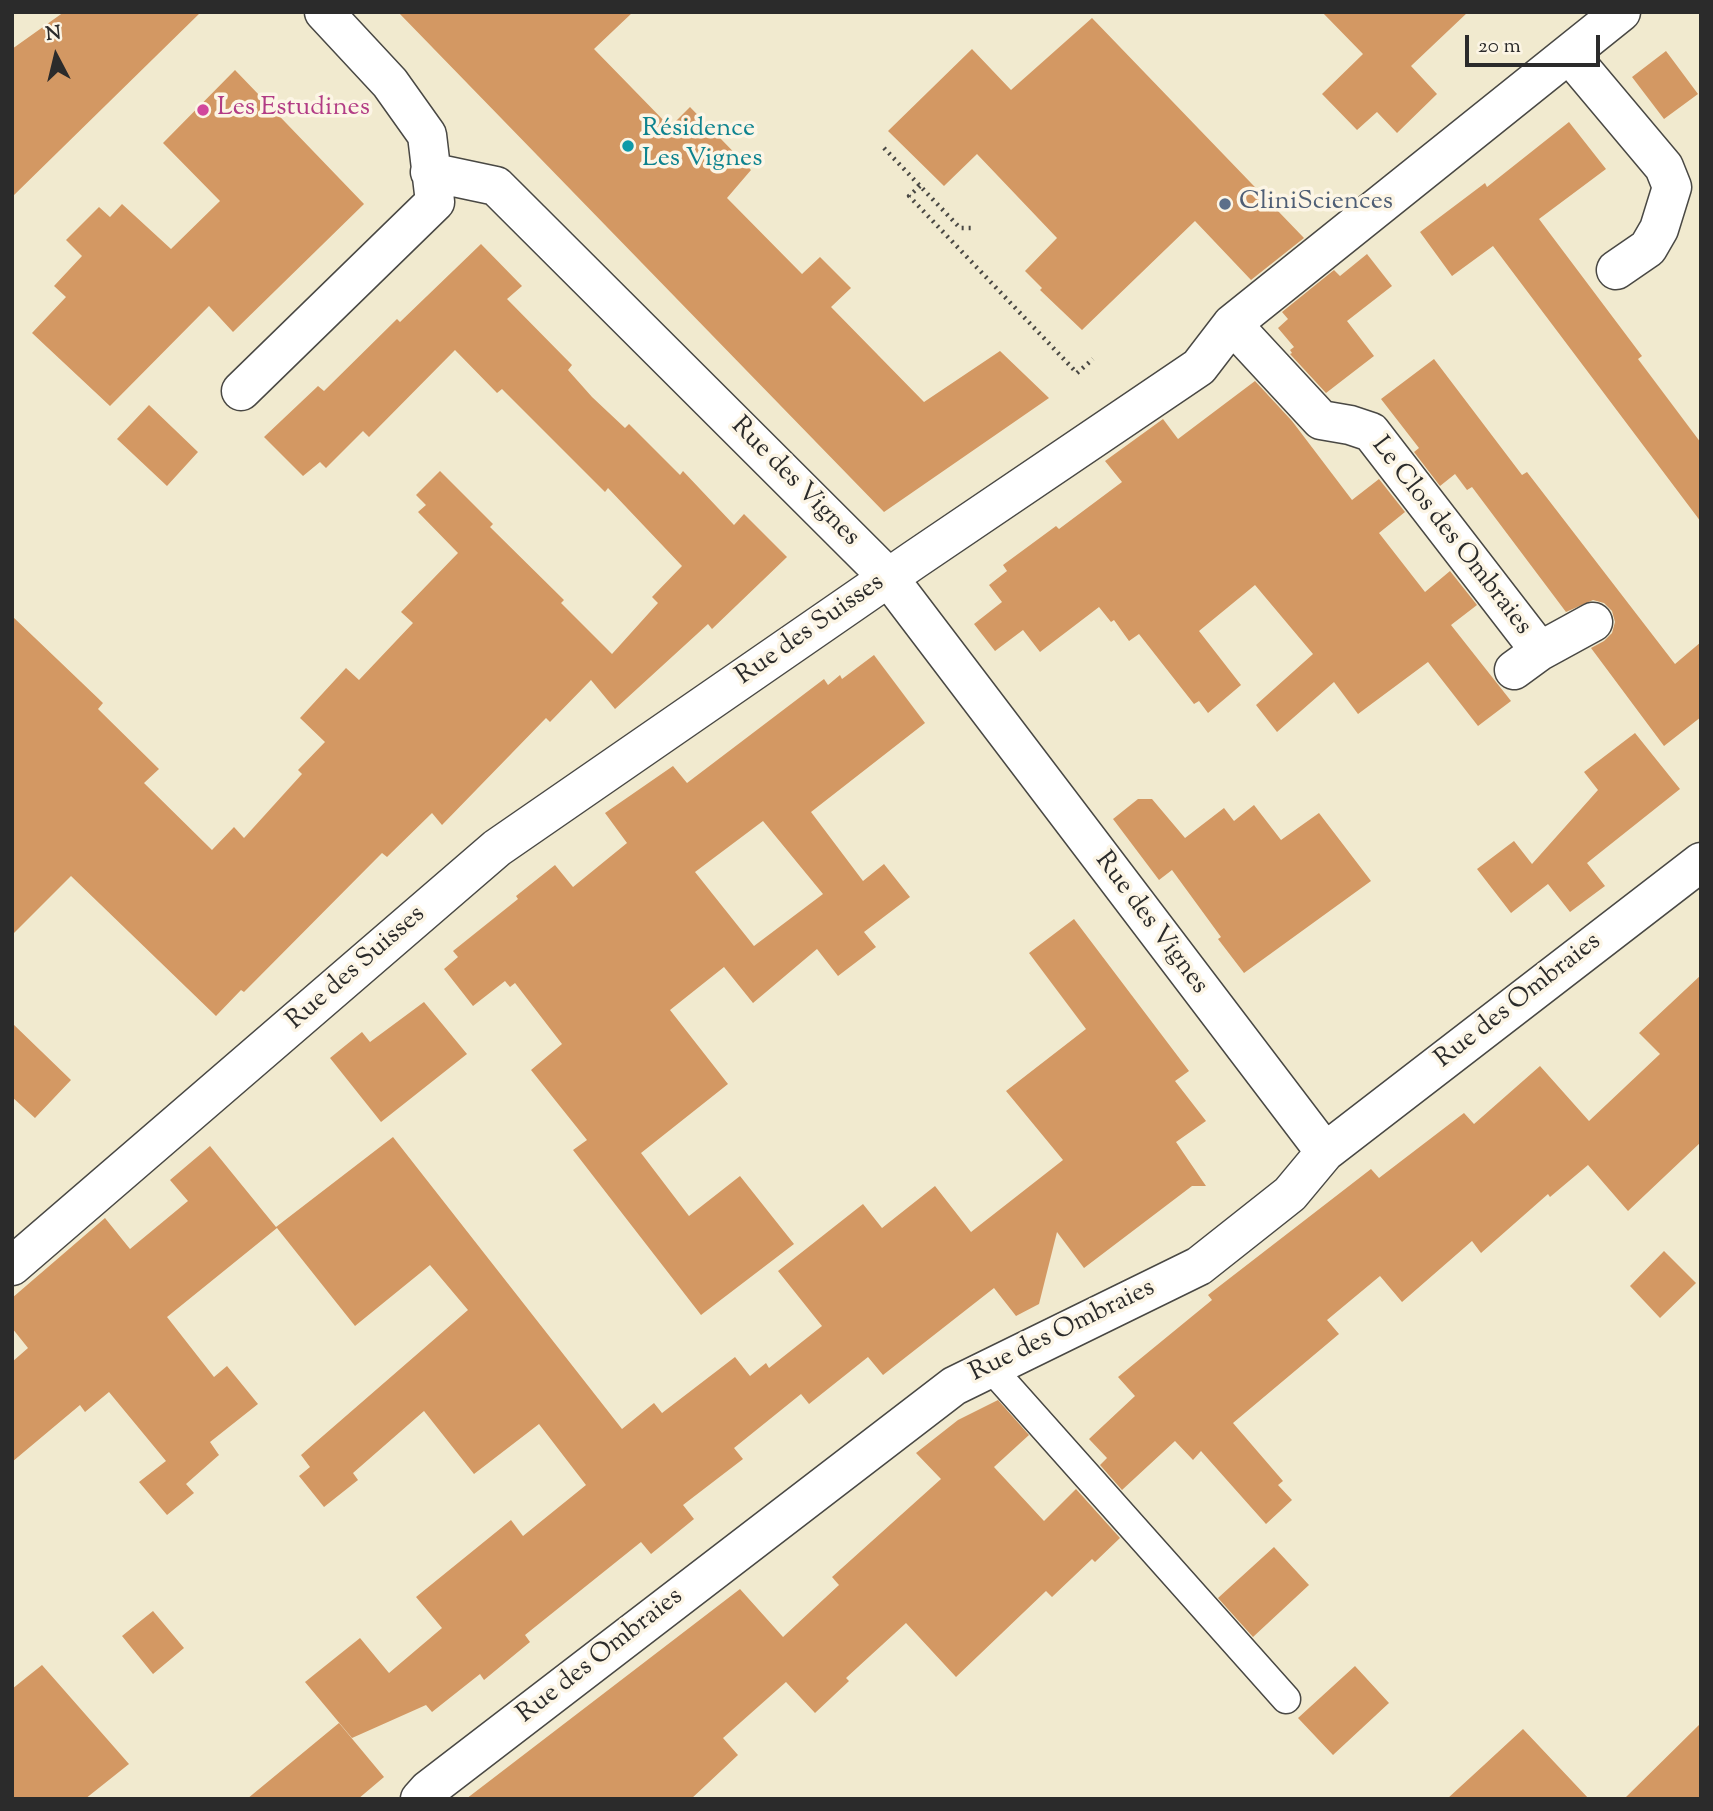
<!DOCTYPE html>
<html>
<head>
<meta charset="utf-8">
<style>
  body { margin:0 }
  #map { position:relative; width:1713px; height:1811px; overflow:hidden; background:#f1eacf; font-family:"Sorts Mill Goudy",serif }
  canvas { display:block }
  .frame { position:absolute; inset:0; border:14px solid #2b2b2b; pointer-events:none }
  .north { position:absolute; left:21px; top:21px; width:70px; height:70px; -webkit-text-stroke:5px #fcf5e5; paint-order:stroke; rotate:353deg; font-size:19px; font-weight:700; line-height:28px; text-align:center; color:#2b2b2b }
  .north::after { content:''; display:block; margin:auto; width:24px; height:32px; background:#2b2b2b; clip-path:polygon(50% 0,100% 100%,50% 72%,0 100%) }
  .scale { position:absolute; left:1465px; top:35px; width:135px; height:32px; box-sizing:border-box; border:4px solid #2b2b2b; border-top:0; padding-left:9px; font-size:21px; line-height:24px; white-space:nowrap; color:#2b2b2b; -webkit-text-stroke:5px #fcf5e5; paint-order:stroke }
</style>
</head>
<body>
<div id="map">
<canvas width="1713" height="1811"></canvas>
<div class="frame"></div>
<div class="north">N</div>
<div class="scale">20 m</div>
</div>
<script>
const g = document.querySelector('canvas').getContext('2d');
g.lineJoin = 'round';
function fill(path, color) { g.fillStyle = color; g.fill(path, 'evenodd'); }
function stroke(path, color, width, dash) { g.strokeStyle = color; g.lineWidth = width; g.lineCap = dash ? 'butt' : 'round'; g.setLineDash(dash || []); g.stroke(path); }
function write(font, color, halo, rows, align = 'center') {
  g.font = font + ' "Sorts Mill Goudy",serif'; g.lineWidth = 7; g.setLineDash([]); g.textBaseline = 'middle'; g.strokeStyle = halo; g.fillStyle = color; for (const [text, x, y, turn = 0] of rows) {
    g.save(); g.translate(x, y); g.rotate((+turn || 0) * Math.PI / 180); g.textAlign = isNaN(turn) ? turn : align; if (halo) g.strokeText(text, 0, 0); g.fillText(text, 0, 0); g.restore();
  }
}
const building = new Path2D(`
  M 64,12 L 201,12 L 12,197 L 12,49 Z
  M 398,12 L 633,12 L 594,49 L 670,127 L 690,107 L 751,170 L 727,198 L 802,274 L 820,257 L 851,288 L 831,307 L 924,402 L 1000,351 L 1049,398 L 884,512 Z
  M 1322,12 L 1468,12 L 1411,66 L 1437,94 L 1397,133 L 1377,112 L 1357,130 L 1322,94 L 1363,54 Z
  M 1092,18 L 1304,238 L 1251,280 L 1195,221 L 1082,330 L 1040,290 L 1042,288 L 1025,271 L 1057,238 L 977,154 L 944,186 L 888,131 L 972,49 L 1011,90 Z
  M 1666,51 L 1698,94 L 1664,119 L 1632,77 Z
  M 235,70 L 364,204 L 233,332 L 209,306 L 110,406 L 32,333 L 66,297 L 54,286 L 82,256 L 66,240 L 99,207 L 110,217 L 122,204 L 171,249 L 220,201 L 163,143 Z
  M 1569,122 L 1606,169 L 1539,219 L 1642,356 L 1638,359 L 1701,443 L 1701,522 L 1493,246 L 1452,276 L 1420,232 L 1485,183 L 1487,187 Z
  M 481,244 L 522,286 L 507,299 L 572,365 L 568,370 L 592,397 L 625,428 L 629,424 L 680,475 L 683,471 L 734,525 L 744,514 L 787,557 L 712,629 L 708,624 L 615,709 L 591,680 L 550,722 L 546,718 L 442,825 L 432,813 L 387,857 L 382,853 L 244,992 L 241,990 L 216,1016 L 71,876 L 12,935 L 12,616 L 103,703 L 98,709 L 159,769 L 144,783 L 212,850 L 234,827 L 244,838 L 302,774 L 298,770 L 325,742 L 300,718 L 346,668 L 359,680 L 413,623 L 401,612 L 458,553 L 418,512 L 426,505 L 416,495 L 440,471 L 493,524 L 490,527 L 564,600 L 561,603 L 612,654 L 658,603 L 652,597 L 682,566 L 608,488 L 605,492 L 502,389 L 497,393 L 455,350 L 369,437 L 363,431 L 326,468 L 320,462 L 303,476 L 264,437 L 318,386 L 324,391 L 397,319 L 400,322 Z
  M 1367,254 L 1392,286 L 1347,321 L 1374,356 L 1326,393 L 1290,354 L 1292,353 L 1290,350 L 1294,347 L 1278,328 L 1288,319 L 1282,312 L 1334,270 L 1340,276 Z
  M 1434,359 L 1522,475 L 1527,472 L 1675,664 L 1701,642 L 1701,717 L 1664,746 L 1591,648 L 1604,641 L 1612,633 L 1615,622 L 1612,611 L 1604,603 L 1593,600 L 1566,612 L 1472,487 L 1467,490 L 1455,474 L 1440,486 L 1414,452 L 1419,448 L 1381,399 Z
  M 1255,381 L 1292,421 L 1352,500 L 1379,479 L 1405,512 L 1379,533 L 1425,592 L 1450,571 L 1477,605 L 1451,625 L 1511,701 L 1478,726 L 1428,662 L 1358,714 L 1334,682 L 1277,732 L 1256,705 L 1313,654 L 1255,585 L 1199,631 L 1241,685 L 1208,713 L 1199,701 L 1194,704 L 1139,634 L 1129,641 L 1114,620 L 1111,622 L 1099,607 L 1040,652 L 1023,630 L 995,651 L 974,624 L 1002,602 L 989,585 L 1007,571 L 1003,565 L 1056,526 L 1059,529 L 1122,482 L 1105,461 L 1163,419 L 1178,439 Z
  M 149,405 L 198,452 L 167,486 L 117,439 Z
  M 874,655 L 925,723 L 811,812 L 863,881 L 884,864 L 910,897 L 864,932 L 876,947 L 838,976 L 817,949 L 753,1003 L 724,967 L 670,1010 L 728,1084 L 641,1153 L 689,1216 L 740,1176 L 794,1244 L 701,1315 L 573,1150 L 587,1140 L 531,1070 L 562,1044 L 515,983 L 510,987 L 505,981 L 473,1006 L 444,969 L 458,957 L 453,951 L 518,899 L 516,896 L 555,865 L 573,887 L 627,843 L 605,813 L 673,766 L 687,783 L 824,679 L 828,685 L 840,675 L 842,679 ZM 763,821 L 823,894 L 754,946 L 695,872 Z
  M 1635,733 L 1680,789 L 1587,863 L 1605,886 L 1570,912 L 1548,884 L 1511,913 L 1477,869 L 1514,841 L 1532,864 L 1598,790 L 1584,772 Z
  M 1138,799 L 1152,799 L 1185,838 L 1224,808 L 1234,821 L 1254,805 L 1281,840 L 1319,813 L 1371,881 L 1244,973 L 1218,939 L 1221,937 L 1172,870 L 1159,880 L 1113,819 Z
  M 1074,919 L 1189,1071 L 1175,1081 L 1206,1121 L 1176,1142 L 1206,1186 L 1192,1186 L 1084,1268 L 1057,1232 L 1039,1304 L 1016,1316 L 994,1288 L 883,1375 L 868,1357 L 809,1404 L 801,1394 L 734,1448 L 743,1459 L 683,1505 L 694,1519 L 651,1554 L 641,1542 L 525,1635 L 530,1642 L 484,1680 L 480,1674 L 432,1712 L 426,1705 L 352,1738 L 305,1682 L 360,1638 L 389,1673 L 442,1628 L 416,1597 L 511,1520 L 523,1536 L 586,1485 L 539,1424 L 474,1474 L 424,1411 L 353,1473 L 358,1480 L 324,1507 L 299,1476 L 310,1467 L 301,1455 L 468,1310 L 430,1265 L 355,1326 L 277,1228 L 167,1317 L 214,1377 L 227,1366 L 258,1404 L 210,1442 L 219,1455 L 186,1484 L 194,1493 L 167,1515 L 139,1482 L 166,1461 L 109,1392 L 85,1412 L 80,1405 L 12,1462 L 12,1362 L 28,1348 L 12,1328 L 12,1298 L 105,1218 L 130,1249 L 188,1201 L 170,1180 L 210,1146 L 276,1227 L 393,1137 L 622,1429 L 654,1403 L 662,1413 L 735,1357 L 750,1376 L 766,1363 L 769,1368 L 822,1326 L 778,1271 L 863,1204 L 882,1228 L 935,1186 L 971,1232 L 1063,1160 L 1006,1091 L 1086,1029 L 1029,953 Z
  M 1701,975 L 1701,1142 L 1628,1211 L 1588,1165 L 1550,1197 L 1548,1194 L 1481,1253 L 1472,1241 L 1402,1302 L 1380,1276 L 1327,1320 L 1339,1334 L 1233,1423 L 1283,1481 L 1278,1485 L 1292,1500 L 1266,1524 L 1201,1451 L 1193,1460 L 1175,1441 L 1122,1490 L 1100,1465 L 1107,1458 L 1089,1439 L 1135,1396 L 1118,1377 L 1212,1300 L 1208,1295 L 1371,1169 L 1379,1178 L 1464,1113 L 1474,1124 L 1540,1066 L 1589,1121 L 1660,1054 L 1639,1033 Z
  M 424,1002 L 467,1054 L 381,1122 L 330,1058 L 362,1032 L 370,1042 Z
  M 12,1023 L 71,1080 L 35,1118 L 12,1097 Z
  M 1664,1251 L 1696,1283 L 1660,1318 L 1630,1286 Z
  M 998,1400 L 1029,1435 L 994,1467 L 1044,1521 L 1076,1489 L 1120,1538 L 1095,1562 L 1092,1559 L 1052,1597 L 1046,1591 L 956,1677 L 906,1623 L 846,1678 L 849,1681 L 815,1713 L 786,1682 L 723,1738 L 738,1755 L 691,1799 L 466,1799 L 740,1589 L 783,1637 L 839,1585 L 832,1577 L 941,1479 L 916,1453 L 958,1420 Z
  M 1274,1547 L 1309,1585 L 1253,1637 L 1218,1598 Z
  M 153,1611 L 184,1648 L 153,1674 L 122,1636 Z
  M 42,1665 L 129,1764 L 85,1799 L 12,1799 L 12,1689 Z
  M 1355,1666 L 1389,1703 L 1333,1755 L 1298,1718 Z
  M 339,1723 L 384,1777 L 358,1799 L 247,1799 Z
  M 1701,1723 L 1701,1799 L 1624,1799 Z
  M 1523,1729 L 1589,1799 L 1447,1799 L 1484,1765 Z`);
const path = new Path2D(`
  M 884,148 L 960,228 L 972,228
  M 920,186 L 909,196 L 1077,373 L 1093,359`);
const service = new Path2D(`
  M 991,1368 L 1286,1699`);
const minor = new Path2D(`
  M 1569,54 L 1664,167 L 1672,187 L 1659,229 L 1648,248 L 1616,270
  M 430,172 L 496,186 L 888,577 L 1325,1152
  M 1232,324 L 1321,420 L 1350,425 L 1371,432 L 1540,651 L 1514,670
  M 241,391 L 435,202 L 427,135 L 390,83 L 324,12
  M 1540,651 L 1593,622
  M 12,1266 L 497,848 L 914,560 L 1199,367 L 1232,324 L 1621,12
  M 420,1799 L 428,1790 L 954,1386 L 1199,1266 L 1290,1194 L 1325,1152 L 1701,862`);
const markers = [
  [203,110,7,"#d1479c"],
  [628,146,7,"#0f9aa8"],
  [1225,204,7,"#5c6f8a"]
];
const hotelNames = [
  ["Les Estudines",217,110]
];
const cultureNames = [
  ["Résidence",642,131],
  ["Les Vignes",642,161]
];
const serviceNames = [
  ["CliniSciences",1239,204]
];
const streetNames = [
  ["Rue des Vignes",794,483,45],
  ["Le Clos des Ombraies",1450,537,52],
  ["Rue des Suisses",811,631,-35],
  ["Rue des Vignes",1150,924,53],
  ["Rue des Suisses",357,969,-41],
  ["Rue des Ombraies",1519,1002,-38],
  ["Rue des Ombraies",1063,1332,-26],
  ["Rue des Ombraies",601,1657,-38]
];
fill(building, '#d39863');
stroke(service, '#494844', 31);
stroke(minor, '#494844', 41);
stroke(path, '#494844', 4.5, [2, 5]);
stroke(service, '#fff', 28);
stroke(minor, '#fff', 38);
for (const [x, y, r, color] of markers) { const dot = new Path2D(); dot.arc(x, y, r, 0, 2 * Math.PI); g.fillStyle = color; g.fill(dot); stroke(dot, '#fcf5e5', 2.5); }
write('26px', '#b23c85', '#fcf5e5', hotelNames, 'left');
write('26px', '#0d838f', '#fcf5e5', cultureNames, 'left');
write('26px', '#4e5e75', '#fcf5e5', serviceNames, 'left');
write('26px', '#2b2b2b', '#fcf5e5', streetNames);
</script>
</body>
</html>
